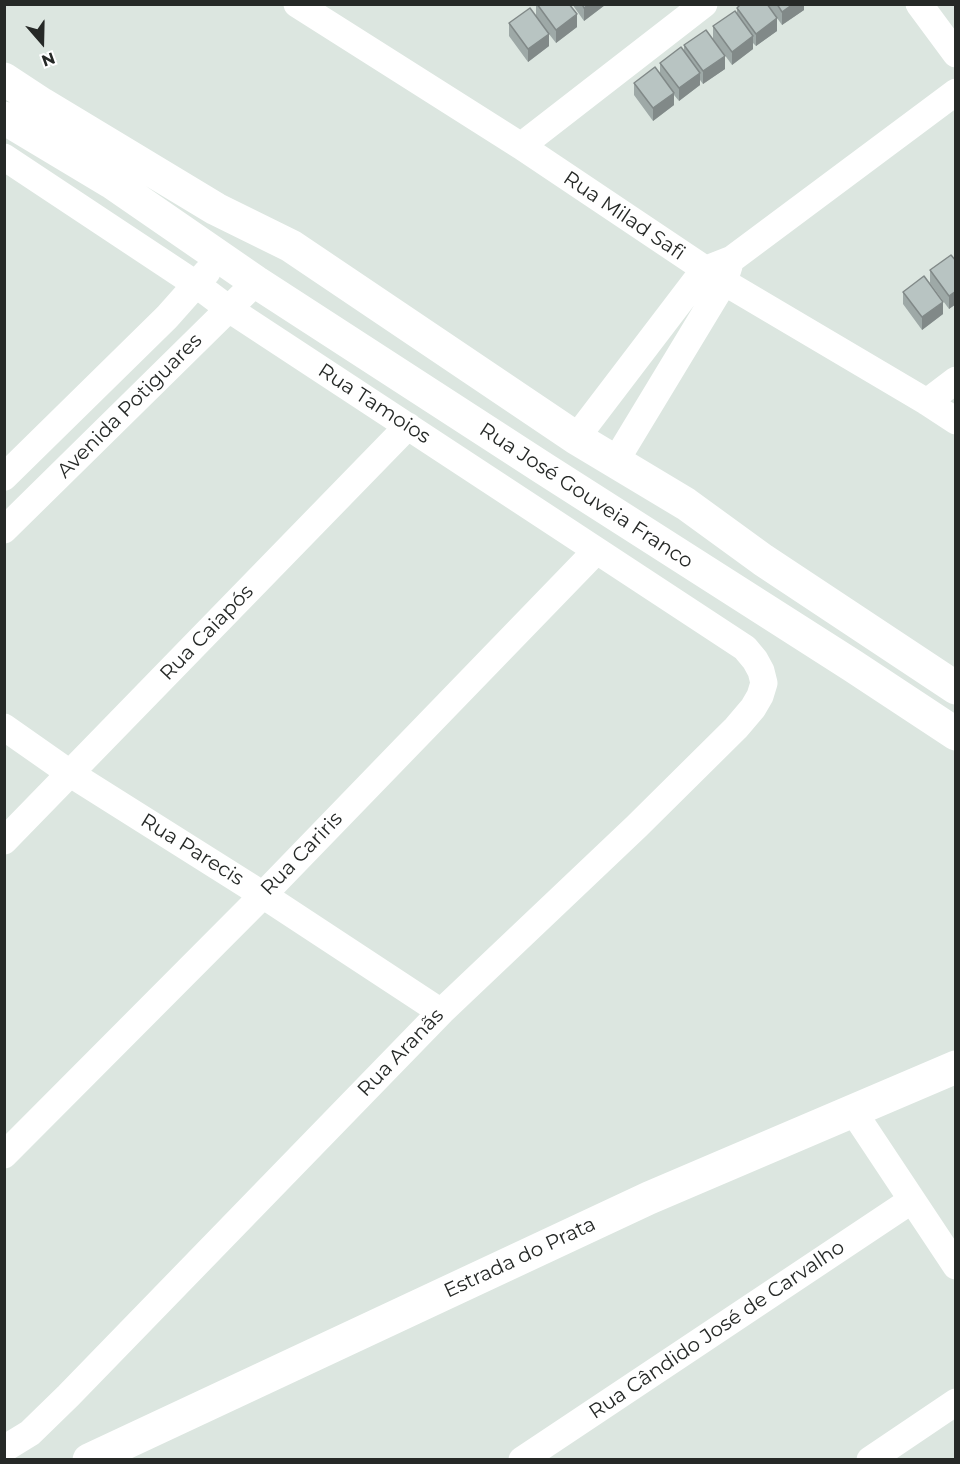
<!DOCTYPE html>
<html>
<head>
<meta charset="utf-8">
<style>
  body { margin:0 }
  #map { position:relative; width:960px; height:1464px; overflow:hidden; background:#dce6e0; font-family:Montserrat,sans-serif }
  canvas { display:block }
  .frame { position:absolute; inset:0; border:6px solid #262927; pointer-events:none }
  .north { position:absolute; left:12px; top:12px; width:60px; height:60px; -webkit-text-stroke:4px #fff; paint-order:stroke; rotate:160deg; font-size:16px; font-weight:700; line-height:24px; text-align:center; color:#262927 }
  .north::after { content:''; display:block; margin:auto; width:21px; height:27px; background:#262927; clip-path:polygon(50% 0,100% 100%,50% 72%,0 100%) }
</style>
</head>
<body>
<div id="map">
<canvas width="960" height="1464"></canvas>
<div class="frame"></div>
<div class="north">N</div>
</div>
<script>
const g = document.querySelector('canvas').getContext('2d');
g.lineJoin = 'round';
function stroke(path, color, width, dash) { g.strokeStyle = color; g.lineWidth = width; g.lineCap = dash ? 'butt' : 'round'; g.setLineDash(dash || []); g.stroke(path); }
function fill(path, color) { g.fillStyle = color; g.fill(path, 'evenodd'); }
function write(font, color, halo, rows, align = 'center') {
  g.font = font + ' Montserrat,sans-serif'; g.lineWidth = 4.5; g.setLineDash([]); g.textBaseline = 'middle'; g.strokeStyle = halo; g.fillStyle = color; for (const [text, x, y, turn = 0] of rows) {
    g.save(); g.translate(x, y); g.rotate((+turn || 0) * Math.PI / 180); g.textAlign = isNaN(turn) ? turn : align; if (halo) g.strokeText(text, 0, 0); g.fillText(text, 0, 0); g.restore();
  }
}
const street = new Path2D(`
  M 297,4 L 521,146 L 724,282 L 927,402 L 956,421
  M 919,4 L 956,54
  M 521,146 L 704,4
  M 4,157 L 197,285 L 229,309 L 745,648 L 755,660 L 761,671 L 764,683 L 760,696 L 753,708 L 736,728 L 636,827 L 441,1012 L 68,1396 L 30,1433 L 4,1449
  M 927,402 L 956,380
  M 576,438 L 704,270 L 732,259 L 956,92
  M 615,462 L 724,282 L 729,266
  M 4,477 L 167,317 L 207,272
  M 4,530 L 256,282
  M 4,727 L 71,774 L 263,895 L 441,1012
  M 4,841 L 408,426
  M 853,1111 L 956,1266
  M 4,1155 L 263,895 L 596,551
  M 522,1460 L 912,1200
  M 870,1460 L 956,1402`);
const secondary = new Path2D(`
  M 4,79 L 42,104 L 216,209 L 291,246 L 576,438 L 686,504 L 763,560 L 956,688
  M 4,118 L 111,182 L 256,282 L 543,468 L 853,666 L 956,734
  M 89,1460 L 649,1198 L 956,1067`);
const wall = new Path2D(`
  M 536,4 L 577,27 L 556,43 L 549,34 L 549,46 L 528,62 L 509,36 L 509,23 L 536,16 Z
  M 572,4 L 605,4 L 605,5 L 584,21 Z
  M 741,4 L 804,4 L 804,10 L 782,25 L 777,18 L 777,31 L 756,46 L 753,43 L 753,49 L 732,65 L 713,39 L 713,26 L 737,14 L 737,8 Z
  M 684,45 L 725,69 L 703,84 L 700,80 L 700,85 L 679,101 L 674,95 L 674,105 L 653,121 L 634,95 L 634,83 L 660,73 L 660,63 L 684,51 Z
  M 956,250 L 956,304 L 949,309 L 930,283 L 930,270 L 954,259 L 954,251 Z
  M 903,292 L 943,314 L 922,330 L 903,304 Z`);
const shadedWall = new Path2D(`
  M 589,4 L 605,5 L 584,21 L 584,8 Z
  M 793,4 L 804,4 L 804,10 L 782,25 L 782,12 Z
  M 577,14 L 577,27 L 556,43 L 556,30 Z
  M 777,18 L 777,31 L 756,46 L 756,34 Z
  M 549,34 L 549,46 L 528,62 L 528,49 Z
  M 753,36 L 753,49 L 732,65 L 732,52 Z
  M 725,56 L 725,69 L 703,84 L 703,71 Z
  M 700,73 L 700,85 L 679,101 L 679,88 Z
  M 674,93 L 674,105 L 653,121 L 653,108 Z
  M 956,291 L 956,304 L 949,309 L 949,296 Z
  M 943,302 L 943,314 L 922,330 L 922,317 Z`);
const building = new Path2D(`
  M 537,4 L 569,4 L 577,14 L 556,30 Z
  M 582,4 L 589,4 L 584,8 Z
  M 741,4 L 767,4 L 777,18 L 756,34 L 737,8 Z
  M 777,4 L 793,4 L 782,12 Z
  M 530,8 L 549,34 L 528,49 L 509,23 Z
  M 735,11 L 753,36 L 732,52 L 713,26 Z
  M 706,30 L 725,56 L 703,71 L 684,45 Z
  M 681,47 L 700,73 L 679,88 L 660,63 Z
  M 655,67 L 674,93 L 653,108 L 634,83 Z
  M 951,255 L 956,261 L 956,291 L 949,296 L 930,270 Z
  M 924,276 L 943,302 L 922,317 L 903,292 Z`);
const streetNames = [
  ["Rua Milad Safi",624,216,34],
  ["Rua Tamoios",374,404,33],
  ["Avenida Potiguares",130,406,-45],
  ["Rua José Gouveia Franco",586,496,33],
  ["Rua Caiapós",207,633,-46],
  ["Rua Parecis",192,850,32],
  ["Rua Cariris",302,854,-46],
  ["Rua Aranãs",401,1053,-46],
  ["Estrada do Prata",520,1258,-25],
  ["Rua Cândido José de Carvalho",717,1330,-34]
];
stroke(street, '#fff', 27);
stroke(secondary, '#fff', 33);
fill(wall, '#9ea9a7');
fill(shadedWall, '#818988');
fill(building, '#b8c4c2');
stroke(building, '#818988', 1.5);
write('20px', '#262927', '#fff', streetNames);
</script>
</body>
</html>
